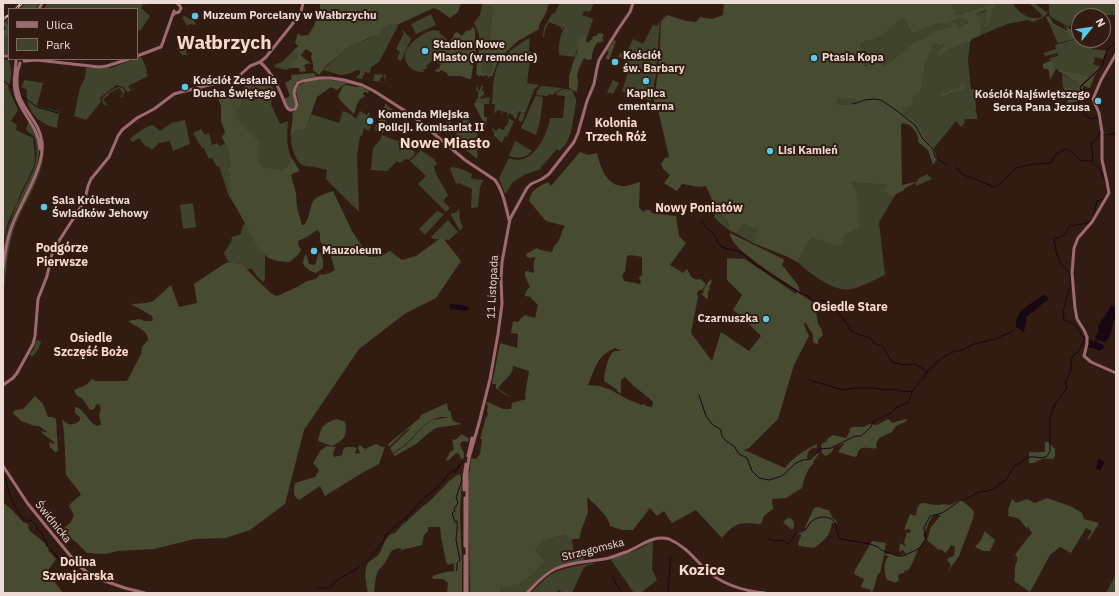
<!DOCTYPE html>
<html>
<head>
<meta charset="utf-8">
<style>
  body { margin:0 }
  #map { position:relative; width:1119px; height:596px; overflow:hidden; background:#321c11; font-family:"IBM Plex Sans",sans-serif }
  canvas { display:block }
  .frame { position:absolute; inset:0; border:4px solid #ecdcd5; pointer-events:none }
  .legend { position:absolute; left:8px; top:8px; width:130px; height:52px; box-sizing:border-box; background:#321c11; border:1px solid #7c695f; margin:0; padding:5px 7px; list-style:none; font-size:12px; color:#ecdcd5 }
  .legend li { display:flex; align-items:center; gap:8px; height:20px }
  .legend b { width:20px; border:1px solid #7c695f }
  .north { position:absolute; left:1071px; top:8px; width:40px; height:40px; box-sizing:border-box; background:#321c11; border:1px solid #7c695f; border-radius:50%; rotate:61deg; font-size:11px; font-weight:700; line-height:16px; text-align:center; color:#ecdcd5 }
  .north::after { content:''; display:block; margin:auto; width:14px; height:18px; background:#5cc7e8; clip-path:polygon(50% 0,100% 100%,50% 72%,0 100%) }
</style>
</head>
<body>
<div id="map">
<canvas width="1119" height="596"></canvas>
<div class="frame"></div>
<ul class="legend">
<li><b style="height:5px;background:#9f6a6f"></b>Ulica</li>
<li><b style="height:11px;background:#40442c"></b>Park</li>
</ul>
<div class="north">N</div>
</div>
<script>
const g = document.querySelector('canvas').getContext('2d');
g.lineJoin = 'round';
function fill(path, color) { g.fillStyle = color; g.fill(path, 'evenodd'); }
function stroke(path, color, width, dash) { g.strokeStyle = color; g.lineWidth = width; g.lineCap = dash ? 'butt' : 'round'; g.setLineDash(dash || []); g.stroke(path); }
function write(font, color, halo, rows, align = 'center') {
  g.font = font + ' "IBM Plex Sans",sans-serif'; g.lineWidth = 4; g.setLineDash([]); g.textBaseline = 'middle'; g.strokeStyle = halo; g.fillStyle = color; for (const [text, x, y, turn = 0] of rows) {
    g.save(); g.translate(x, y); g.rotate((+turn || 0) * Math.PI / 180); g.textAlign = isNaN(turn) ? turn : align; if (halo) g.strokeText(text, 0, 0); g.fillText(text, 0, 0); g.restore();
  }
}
const green = new Path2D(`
  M 47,3 L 146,3 L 145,5 L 143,4 L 141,8 L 150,16 L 141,30 L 138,30 L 137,29 L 137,9 L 44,9 Z
  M 560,3 L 594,3 L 590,12 L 585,11 L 582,15 L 593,19 L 584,47 L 578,46 L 575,57 L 559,55 C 558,45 560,35 565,26 L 561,30 L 561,27 L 549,22 L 545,30 L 544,38 L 543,37 L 544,28 L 552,14 L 555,13 Z
  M 951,3 L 1015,3 L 1014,5 C 1019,14 1032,21 1042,17 L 1042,15 L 1030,4 L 1021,3 L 1034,3 L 1046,12 L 1048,11 L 1047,14 L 1042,18 L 1033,22 L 1028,20 L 1007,24 L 981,35 L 980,29 L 982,24 L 976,13 L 984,12 L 988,10 L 985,25 L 995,4 L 994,3 L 955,15 Z
  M 1049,3 L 1116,3 L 1116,15 L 1104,15 L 1104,25 L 1103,29 L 1103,16 L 1079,16 L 1079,20 L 1076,18 L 1069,27 L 1051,17 L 1049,14 Z
  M 482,4 L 483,5 L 493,7 L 488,48 L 479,48 L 479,49 L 479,34 L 474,23 L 480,15 Z
  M 431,14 L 436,25 L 416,34 L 411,24 Z
  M 185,16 L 191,20 L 192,18 L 195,20 L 194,21 L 196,25 L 190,24 L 187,26 L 182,17 Z
  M 903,18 L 912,34 L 940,23 L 949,23 L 960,18 L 967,19 L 968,25 L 958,27 L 957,22 L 951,26 L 935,31 L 926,37 L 914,42 L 884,67 L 864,65 L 861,41 C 880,39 889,29 903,18 Z
  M 660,21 L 656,75 L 651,101 L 622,91 L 629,70 L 624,64 L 625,62 L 623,60 L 623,58 L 618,57 L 620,53 L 623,54 L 623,51 L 624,51 L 626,49 L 628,50 L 633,39 L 643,44 L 653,25 L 657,26 Z
  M 1049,23 L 1068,34 L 1070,40 L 1058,43 Z
  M 399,24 L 379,62 L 371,67 L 370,73 L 365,72 L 364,75 L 362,76 L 363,79 L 356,78 L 357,76 L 360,74 L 360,71 L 358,70 L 354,71 L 352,73 L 341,75 L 323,70 C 326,67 346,49 349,47 C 364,40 375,39 387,26 Z
  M 403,30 L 411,39 L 401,61 L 397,59 L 400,52 L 396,49 L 404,33 L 402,32 Z
  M 433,30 L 440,31 L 439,33 C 447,38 449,41 447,50 L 449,51 L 447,55 L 452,57 L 460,52 L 464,47 L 475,48 L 456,59 L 442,62 L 440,65 L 434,59 L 426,66 L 428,68 L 423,70 L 424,72 C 418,72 413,71 409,66 C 396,51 419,34 433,30 Z
  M 8,37 L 9,37 L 9,54 L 3,54 L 3,38 Z
  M 530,38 L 529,51 L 531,52 L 527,83 L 539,85 L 534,90 L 525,113 L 522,112 L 525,114 L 522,122 L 518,120 L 521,112 L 519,111 L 516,119 L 513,117 L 513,115 L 509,113 L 508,116 L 507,115 L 508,113 L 503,111 L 502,114 L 501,114 L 502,111 L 497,110 L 496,113 L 494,112 L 495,104 L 492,104 L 492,102 C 493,91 493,77 497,67 C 503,55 517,44 530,38 Z
  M 1079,38 L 1079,40 L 1084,40 L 1084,43 L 1091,46 L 1092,44 L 1094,46 L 1092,50 L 1095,49 L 1107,51 L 1103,59 L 1094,57 L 1095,60 L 1093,64 L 1098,66 L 1090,76 L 1058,69 L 1056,69 L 1050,58 L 1058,56 L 1058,53 L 1045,56 L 1044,53 L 1056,49 L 1055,45 Z
  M 936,42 L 945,45 L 945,50 L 953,46 L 970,42 L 968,61 L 971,89 L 975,89 L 976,110 L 975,110 L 976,114 L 977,114 L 977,119 L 965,119 L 964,124 L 961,127 L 956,121 L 934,148 L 925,137 L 919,124 L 901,113 L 906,108 L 912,105 L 911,101 L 924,99 L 912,99 L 921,92 L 926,63 L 933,43 ZM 965,85 L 966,90 L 952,93 L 941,98 L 938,98 L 941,94 Z
  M 185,43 L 186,44 L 187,43 L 186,47 L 181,49 L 186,49 L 187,55 L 183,55 L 183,56 L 182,54 L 179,52 L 179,50 L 177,50 L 177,48 Z
  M 293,51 L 295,53 L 296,53 L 297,58 L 291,64 L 291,68 L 286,70 L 274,67 L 276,64 L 282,62 Z
  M 484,55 L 494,57 L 491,74 L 481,72 Z
  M 140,57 L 142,58 L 147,71 L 146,72 L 148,76 L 128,86 L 131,90 L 135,88 L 135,89 L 128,92 L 125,90 L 124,87 L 116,85 L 101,97 L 100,98 L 101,102 C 95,108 92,114 86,120 L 74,116 L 80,88 L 85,78 L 86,68 L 111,68 Z
  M 3,59 L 9,60 C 12,72 12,77 8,88 L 18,110 L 11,121 L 17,125 L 16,130 L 33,138 L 35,158 L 34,166 L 19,197 L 17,203 L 8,222 L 3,243 L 3,110 L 5,106 L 3,105 Z
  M 1062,73 L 1072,80 L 1078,81 L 1077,87 L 1075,89 L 1063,86 Z
  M 375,74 L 386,75 L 385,83 L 384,75 L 383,75 L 382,78 L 380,78 L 380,81 L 384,82 L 373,81 Z
  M 264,76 L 267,77 L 277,94 L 272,99 L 271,104 L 280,124 L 288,121 C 287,133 286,146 291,157 L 287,167 L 282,170 L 263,167 L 260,163 L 258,156 L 260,150 L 254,136 L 250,133 L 239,122 L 236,116 L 235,111 L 236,108 L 243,102 C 243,95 257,80 264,76 Z
  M 24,80 L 43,83 L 37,106 L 59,112 L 57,128 C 38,124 24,109 27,89 L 23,88 L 22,86 Z
  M 613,80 L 619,83 L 613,94 L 607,92 Z
  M 477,85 L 478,86 L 478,90 L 480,90 L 481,86 L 483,86 L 482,91 L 484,91 L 484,96 L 482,95 L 480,99 L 490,97 L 489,104 L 484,104 L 481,101 L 477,103 L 476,102 L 476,99 L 478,99 L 478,91 L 476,90 Z
  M 541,86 L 563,88 L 557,91 L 553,95 L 549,94 L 548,96 L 536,95 L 537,91 Z
  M 118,87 L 123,88 L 123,89 L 125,91 L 123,96 L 121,97 L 120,96 L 123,95 L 122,93 L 123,93 L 119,88 L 109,93 L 109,95 L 103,99 L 107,105 L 106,106 L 103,103 L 102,98 L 110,91 Z
  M 564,89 L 572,90 L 576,99 L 576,103 L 571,132 L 566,144 L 559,151 L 557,149 L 544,164 L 541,166 L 541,169 L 524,175 L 513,182 L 505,194 L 499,178 L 509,158 C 532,168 547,136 550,118 L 563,118 L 565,96 L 556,95 L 557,92 Z
  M 536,96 L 543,97 L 540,121 L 536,135 L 521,128 L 535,97 Z
  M 839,98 L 842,98 L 845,99 L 855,98 C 853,106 845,106 838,104 L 837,101 Z
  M 385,103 L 389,107 L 399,114 L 398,115 L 401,117 L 401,118 L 383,113 Z
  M 440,108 L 447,113 L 453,114 L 450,124 L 447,123 L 446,119 L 444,120 L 439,109 Z
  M 343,111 L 351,114 L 356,119 L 360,111 L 367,115 L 369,112 L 370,114 L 366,120 L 369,122 L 367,125 L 370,126 L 372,122 L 372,124 L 369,131 L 364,128 L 362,136 L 360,136 L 357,156 L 359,212 L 326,179 L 327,170 C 323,169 319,168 315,167 C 312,166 309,167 306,166 C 295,164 291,147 291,137 L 296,130 L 305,131 L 311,114 L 339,123 Z
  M 465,113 L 479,138 L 477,153 L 478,154 L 477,159 L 457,143 L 458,141 L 455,140 L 458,128 L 462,123 Z
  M 379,118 L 387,121 L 380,126 L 387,122 L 383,133 L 374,130 L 380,126 L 374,129 L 379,120 L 379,121 Z
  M 507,118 L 514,121 L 507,137 L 505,136 L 502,143 L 494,136 L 494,131 L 492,131 L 493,128 L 494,129 L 494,130 L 497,131 L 498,128 L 504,130 L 505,126 L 507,126 L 509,120 Z
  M 185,120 L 190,144 L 173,151 L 170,142 L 169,141 L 159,143 L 152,150 L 148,146 L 146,147 L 139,138 L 133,142 L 130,139 C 137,133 144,127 153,125 L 160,131 L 171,123 Z
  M 29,122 C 31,127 34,131 36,136 C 48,163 21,197 11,222 C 7,234 5,246 3,258 C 4,226 20,198 34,169 C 37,158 38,148 34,136 L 28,132 L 26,129 L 28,123 Z
  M 201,129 L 205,135 L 209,133 L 212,145 L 217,143 L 219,146 L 225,144 L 229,148 L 230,153 L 228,154 L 230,166 L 228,168 C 231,174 230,186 231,193 L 228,194 L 225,184 L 219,166 L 217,167 L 212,158 L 209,159 L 204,148 L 202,148 L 193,133 Z
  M 382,135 L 400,142 L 398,144 L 399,145 L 400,144 L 402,146 L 403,144 L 415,152 L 415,154 L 409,160 L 407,159 L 404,160 L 400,163 L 397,161 L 387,171 L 371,170 L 373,148 L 380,140 Z
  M 43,139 C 48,175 23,200 13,232 C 7,252 6,275 3,296 L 3,275 L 6,248 L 9,234 L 38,171 Z
  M 515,141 L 532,151 C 526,158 518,159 509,156 Z
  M 421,150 L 434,159 L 437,164 L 434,166 L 436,174 L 448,195 L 443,201 L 450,208 L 446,212 L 418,184 L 426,176 L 410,161 Z
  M 452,167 L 462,169 L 472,174 L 471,178 C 475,180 479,179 483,180 L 480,187 L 478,207 L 471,208 L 472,189 L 459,183 L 456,184 L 450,168 Z
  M 927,174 L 932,179 L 916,186 L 915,182 L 917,182 L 918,179 Z
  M 850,182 L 888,185 L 885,192 L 894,197 L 879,222 L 885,275 C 874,280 862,287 851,289 C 834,293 809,272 797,262 L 812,237 L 845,235 L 859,228 Z
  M 193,203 L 196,227 L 183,229 L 180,205 Z
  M 459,208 L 460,220 L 463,227 L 460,231 L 451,215 L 452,213 L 454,213 L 457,212 Z
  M 437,211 L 444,214 L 425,235 L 419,229 Z
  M 719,213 L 728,222 L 729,230 L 720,223 L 714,217 L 715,214 Z
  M 448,220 L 458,232 L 449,240 L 433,239 L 431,237 Z
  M 246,224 C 252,236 255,244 265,255 L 265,279 L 263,282 L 256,275 L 252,269 L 246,269 C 241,264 237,261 229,263 L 224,253 L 231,242 L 232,237 L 241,234 L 243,225 Z
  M 743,224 L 759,229 L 753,243 L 735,233 L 739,231 Z
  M 36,340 L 41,341 C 39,348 38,352 32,356 L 29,355 L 34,349 Z
  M 564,535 L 572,539 L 574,554 L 583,553 L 584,560 C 576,562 567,563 559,566 C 545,570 535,583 525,593 L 503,593 L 500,590 L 502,586 L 513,586 L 529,578 L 538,567 L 545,561 L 535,550 L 544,540 L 547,540 Z
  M 653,541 L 652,569 L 657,580 L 641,593 L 634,593 L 611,560 L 611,559 L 639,549 Z
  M 594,563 L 594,564 L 586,566 L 583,569 L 572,593 L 564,593 L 558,590 L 557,593 L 531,593 C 537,587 543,580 550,575 C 561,568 581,565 594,563 Z
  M 1116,574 L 1116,593 L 1106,593 Z`);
const forest = new Path2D(`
  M 25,3 L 39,3 L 36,9 L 20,9 Z
  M 320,3 L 461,3 L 458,12 L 450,18 L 439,10 L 434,8 L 399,24 L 387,26 L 379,34 L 349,47 L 327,65 L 319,75 L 313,70 L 313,64 C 310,63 307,64 304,65 L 306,71 L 300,72 L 299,68 L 291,68 C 290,62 293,61 297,58 L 296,53 L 295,53 L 293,51 L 298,46 L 295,43 L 298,33 L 301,36 L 308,35 L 314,26 L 319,10 L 320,10 ZM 306,49 L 312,53 L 311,57 L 313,64 L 306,60 L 301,55 Z
  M 481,3 L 549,3 L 546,13 L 539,25 L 539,29 L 518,41 L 506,52 L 498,61 L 492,77 L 491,76 L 489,76 L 489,79 L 487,75 L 483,76 L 480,75 L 479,77 L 478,75 L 476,74 L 479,48 L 488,48 L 493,7 L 483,5 ZM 484,55 L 494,57 L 491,74 L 481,72 Z
  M 724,3 L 951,3 L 956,15 L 994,3 L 995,5 L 987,26 L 985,26 L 987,10 L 976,13 L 976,14 C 985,19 980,27 981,35 L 972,39 L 970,42 C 958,45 948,47 939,57 L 937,54 L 938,51 L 945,45 L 942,44 L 939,45 L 936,42 L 933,44 L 926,63 L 921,92 L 912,99 L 925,99 L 912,101 L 913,105 L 906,108 L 902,113 L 919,124 L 925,137 L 934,148 L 937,159 L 933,165 L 928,150 L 918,142 C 919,132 911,124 902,123 L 901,125 L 902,185 L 915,182 L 915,183 L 905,188 L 904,190 L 896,194 L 894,197 L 884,192 L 887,185 L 850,182 L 856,191 L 860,214 L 859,228 L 845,235 L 839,247 L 812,237 L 797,262 L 788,257 L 753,243 L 758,229 L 743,224 L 739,231 L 735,233 L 729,230 L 728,222 L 719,213 L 715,214 L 711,197 L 706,186 L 699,187 L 682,184 L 677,191 L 664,183 L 670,175 L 663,169 L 661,164 L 665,158 L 669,157 L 658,110 L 656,108 L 653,107 C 658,78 660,50 661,21 L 667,15 L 686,21 L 696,22 L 700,17 L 712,19 L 723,15 ZM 903,18 L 912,34 L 940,23 L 949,23 L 960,18 L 967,20 L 968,24 L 959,27 L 957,22 L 951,24 L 951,26 L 935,31 L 926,37 L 914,42 L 884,67 L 876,59 L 866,66 L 864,65 L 861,42 C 881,39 888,30 903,18 ZM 839,98 L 842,98 L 845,99 L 855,99 L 852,104 L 843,105 L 838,104 L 837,101 Z
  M 1048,16 L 1050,18 L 1053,23 L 1067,31 L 1067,29 L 1063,25 L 1065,26 L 1079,34 L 1079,38 L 1070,40 L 1068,34 L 1049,23 L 1046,17 Z
  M 9,18 L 9,20 L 6,23 L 9,24 L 9,37 L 3,38 L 3,31 L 6,29 L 3,24 Z
  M 472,27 L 473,27 L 475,30 L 475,48 L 476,49 L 471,79 L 469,79 L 460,76 L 449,76 L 448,75 L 447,73 L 441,70 L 439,72 L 434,71 L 439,68 L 442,62 C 456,59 462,57 473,48 L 464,47 L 460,52 L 452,57 L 447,55 L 449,49 L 450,41 L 453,37 L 454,34 L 457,32 L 462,36 L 466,31 L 471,30 Z
  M 599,33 L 603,34 L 604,36 L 602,37 L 602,38 L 604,42 L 602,41 L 600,43 L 598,42 C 593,48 592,52 592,59 L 588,60 L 584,58 C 582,62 577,71 577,76 C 577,78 578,80 578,82 C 578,85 577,89 577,92 L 569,88 L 569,76 L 574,60 L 577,53 L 578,42 L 581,38 L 580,35 L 582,34 L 583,36 L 585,36 L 586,37 L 585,42 L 587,41 L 587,43 L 591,40 L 593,39 L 592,37 L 593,37 L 594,36 L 596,36 Z
  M 614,40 L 616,41 L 609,60 L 606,59 L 606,57 L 609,52 L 607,51 Z
  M 1049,58 L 1050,58 L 1051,61 L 1052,61 L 1056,69 L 1050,80 L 1049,71 L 1047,69 L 1043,69 L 1043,64 L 1050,61 Z
  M 1098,66 L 1101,67 L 1080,86 L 1081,92 L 1080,101 L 1068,103 L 1063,86 L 1075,89 L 1077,87 L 1078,81 L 1072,80 L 1066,75 L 1058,71 L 1058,69 L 1090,76 Z
  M 1099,70 L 1095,75 L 1090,88 L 1084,86 L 1083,86 L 1083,90 L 1082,90 L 1081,87 Z
  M 314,73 L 317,77 C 296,79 289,81 296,104 C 294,108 293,109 288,108 L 284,99 L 290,96 L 285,83 L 292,79 L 291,75 Z
  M 256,78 L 258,80 L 253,84 L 243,99 L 241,107 L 236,108 C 233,124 253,130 258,142 C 263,151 255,157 263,167 L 282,170 L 287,167 L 291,157 L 300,171 L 294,173 L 291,175 L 296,193 L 297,208 L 302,225 L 304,225 C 311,217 309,204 315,199 C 320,195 328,193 333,191 L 352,231 L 369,257 L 381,256 L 390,251 L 402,260 L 416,256 L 442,237 L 461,261 L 436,298 L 406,313 L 359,349 L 304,430 L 285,504 L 250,530 L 226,538 L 195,539 L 154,549 L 117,551 L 105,554 L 87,553 L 77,543 L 67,535 L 64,528 L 71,522 L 74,515 L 69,506 C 74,499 76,500 81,494 L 66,475 L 64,431 L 62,419 C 68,426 74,426 80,420 L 80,417 L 75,413 L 75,407 C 84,408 87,421 97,426 L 101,425 L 99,414 L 101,409 L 99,404 L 96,405 L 94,409 L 90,410 L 82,398 L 77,396 L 74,390 L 86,385 L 92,379 L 95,381 L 127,381 L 141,354 L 142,347 L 148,340 C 148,329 135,327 128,321 L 139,319 L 145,321 L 152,321 L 153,320 L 152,316 L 140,309 L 132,305 L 132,304 L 146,303 L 153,301 L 171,285 L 179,307 L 197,303 L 194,284 L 221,266 L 226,263 L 233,262 L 242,264 L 258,281 L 272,294 L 277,296 L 297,287 L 307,281 L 316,279 L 320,274 C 325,276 331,272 335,270 L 330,254 L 320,241 L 320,233 L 317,230 L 307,237 L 298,241 L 298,244 L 301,250 C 299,255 294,258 290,262 C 284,262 274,261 269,258 C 257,251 253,238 247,227 C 241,216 235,205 228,194 L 231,193 L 229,182 L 230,173 L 229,173 L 228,168 L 230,167 L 230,163 L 228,154 L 230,153 C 228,147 224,143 222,137 L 225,132 L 221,121 L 221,106 L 218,99 C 227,92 228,96 237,96 L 244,87 Z
  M 321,79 L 349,82 L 361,85 C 355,87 351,83 346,84 C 342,85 340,88 337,90 L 331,87 L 317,97 L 305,131 L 296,130 L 291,137 C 290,129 294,121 292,113 C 304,106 296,99 296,89 C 301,80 311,81 321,79 Z
  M 965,84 L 966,90 L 952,93 L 941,98 L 938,98 L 941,94 Z
  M 346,85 L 356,87 L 360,86 L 369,91 L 368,93 L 364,92 L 363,94 L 365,96 C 356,100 357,107 354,114 L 340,100 L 338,96 L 343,86 Z
  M 480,101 L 484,104 L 484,117 L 487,117 L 486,127 L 474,104 L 475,102 L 477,103 Z
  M 580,152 L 588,155 L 597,153 C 601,169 607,188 627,186 C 631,185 636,183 640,182 L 639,207 L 643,212 L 646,210 L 650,210 L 652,213 L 676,216 L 679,236 L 686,243 L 670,265 L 683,273 L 687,269 C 690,275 692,281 700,279 L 705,283 L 705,286 L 702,290 L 699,290 L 697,293 L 698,297 L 691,333 L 712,361 L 721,332 L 749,351 L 761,336 L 740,315 L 733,310 L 742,295 L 727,280 L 727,258 L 745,259 L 796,294 L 797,292 L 811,301 L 815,305 L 818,324 L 821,328 L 823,335 L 818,340 L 818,344 L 813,343 L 813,335 L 806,323 L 805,322 L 804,325 L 809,336 L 794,365 L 778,419 L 749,448 L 744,450 L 785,468 C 793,457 805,450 817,444 L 817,448 C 811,447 807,452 807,458 L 809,459 L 819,452 C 818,457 814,458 813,464 C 806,471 804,479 802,488 L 786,498 L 772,499 L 773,509 L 764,516 L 761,524 C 739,523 737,521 722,538 L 696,510 L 672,523 L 667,516 L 664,511 L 657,516 L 650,508 L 633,530 L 622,530 L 610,526 C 609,516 594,504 587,497 L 588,512 L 581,531 L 579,539 L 571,539 L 564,535 L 547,540 L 544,540 L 535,550 L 545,561 C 536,570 526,584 512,586 C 509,587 506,586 502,586 L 500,590 L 503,593 L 470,593 L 468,485 L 469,474 L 471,458 L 476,459 L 480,454 L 482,439 L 480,439 L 486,417 L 487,417 L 488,413 L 487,412 L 488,406 L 486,403 L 488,402 L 503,409 L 511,409 L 512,403 L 526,399 L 525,395 L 529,371 L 513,366 C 513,376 503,380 498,388 L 510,397 L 509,397 L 496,388 L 496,384 L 492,384 L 500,343 L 517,348 L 518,334 L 511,333 L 513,321 L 518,322 L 520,320 L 520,319 L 525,315 L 535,318 L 538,305 L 531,298 L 531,297 L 525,296 L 526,291 L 530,287 L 525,276 L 525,272 L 527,271 L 534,273 C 534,267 532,262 536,257 L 530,258 L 527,257 L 526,254 L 537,248 L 540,250 L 552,252 L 554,246 C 562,240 560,232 565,226 L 546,221 L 529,201 C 531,190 538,187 548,182 L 551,186 ZM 631,255 L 642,257 L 642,276 L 639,277 L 641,282 L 640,284 L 624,281 L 622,275 L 625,272 L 627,256 ZM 615,348 L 621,351 C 619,351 617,351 615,351 C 608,353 604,375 604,381 L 616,389 L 619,393 L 621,393 L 621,380 L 625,377 C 633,387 644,393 653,402 L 652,407 L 646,406 L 644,404 L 642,405 L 627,399 L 611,390 L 600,386 L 588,385 C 596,367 596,357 615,348 Z
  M 730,233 L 783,259 L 784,261 L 782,265 L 798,285 L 800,292 C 786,282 728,248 730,233 Z
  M 306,253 L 309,264 L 315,265 L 316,263 L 318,254 L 320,253 L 321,254 L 323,260 L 323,268 L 316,273 C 312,272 304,268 303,263 C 303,259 305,256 306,253 Z
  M 712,279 L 711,284 L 709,286 L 710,288 L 708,292 L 708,298 L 707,299 L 701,294 L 704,292 L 703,290 C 706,287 707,281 712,279 Z
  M 35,396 L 43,404 L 48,417 L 53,417 L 56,419 L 58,451 L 55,452 L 50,447 L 49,442 L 54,444 L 54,442 L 42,433 L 42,431 L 47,433 L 47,432 L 39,426 L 35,426 L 21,421 L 13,413 L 15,410 L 23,409 Z
  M 447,403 L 448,410 L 451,412 L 451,415 L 453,421 L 462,424 L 436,428 L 430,432 L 416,444 L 395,456 L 393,454 L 406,445 L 422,428 L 429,422 L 433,420 L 449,417 C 428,415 419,432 406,444 C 402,447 397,450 393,453 L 390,448 L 411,428 L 405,431 L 389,447 L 388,444 L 420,418 L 420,416 L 423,414 Z
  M 337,419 L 345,422 C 348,436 344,440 332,446 L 318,441 C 321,427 323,423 337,419 Z
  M 888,419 L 892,423 L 906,419 L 907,421 L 896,426 L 892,432 L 879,438 L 876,444 L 877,448 C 868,450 859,443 857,456 L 855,457 L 838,452 L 844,444 L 844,443 L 834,447 L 832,452 L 826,456 L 822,453 L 821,445 L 823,443 L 826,442 L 828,438 L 833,435 L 846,438 L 850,431 L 849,429 C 855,424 862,430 869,424 L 877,425 Z
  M 462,434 L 469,439 L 468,442 L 464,441 L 461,442 L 460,445 L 464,453 L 464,458 L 461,459 L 459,454 L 456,453 L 450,459 L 447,461 L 446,460 L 450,452 L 454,450 L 452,439 L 455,440 Z
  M 1045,442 L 1048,442 L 1055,449 L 1055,456 L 1053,459 C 1049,459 1046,458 1042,459 C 1037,461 1034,464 1029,463 L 1029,452 C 1034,453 1039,452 1045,452 Z
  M 376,444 L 382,447 L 385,447 L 379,464 L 362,473 L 325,496 L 320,486 L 299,500 C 292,496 294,489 295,483 L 315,477 L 319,470 L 313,463 L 321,450 L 327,446 L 336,447 L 333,453 L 334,457 L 342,455 L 343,450 L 346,447 L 353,447 L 357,448 L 355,452 L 356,454 L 360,453 L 358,447 L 360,445 L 365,449 Z
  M 463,473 L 462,476 L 460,515 L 462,562 L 462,593 L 447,593 L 448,583 L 443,579 L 433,579 L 432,576 L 445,572 L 454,571 L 454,563 L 448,565 L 446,562 L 441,537 L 440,527 L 428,527 L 428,531 L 424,535 L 422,545 L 401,550 L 401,548 C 389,549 391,553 386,561 C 384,565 380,568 378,571 C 375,578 375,586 374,593 L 368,593 C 366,585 364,573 367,565 C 369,560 376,558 379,554 C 384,547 385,534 395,533 L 404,523 L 406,522 L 423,506 L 429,502 L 448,482 L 457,475 Z
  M 1047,498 L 1070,506 L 1082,513 L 1084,519 L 1099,523 L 1089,539 L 1087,539 L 1092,531 L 1086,528 L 1071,553 L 1060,547 L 1050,555 L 1030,592 L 1014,581 C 1016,576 1014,572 1015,567 C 1016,562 1018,562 1017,557 L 1015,555 L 1023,544 L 1032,533 L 1028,527 L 1026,528 C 1024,525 1022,522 1020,520 C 1017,517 1012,517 1008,516 L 1008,514 L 1009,514 L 1008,510 L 1012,499 L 1016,503 L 1027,499 L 1035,503 Z
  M 961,500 L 972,509 L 974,512 L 973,519 L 959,556 L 947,573 L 951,565 L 947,560 L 950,557 L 954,556 L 955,547 L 951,545 L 946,553 L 940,549 L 938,550 L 936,547 L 935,547 L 927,540 L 931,527 L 941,515 L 934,515 C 928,521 928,528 923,535 L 925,539 C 923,542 920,546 918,550 C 914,557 913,566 907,571 L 905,570 L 904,573 L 899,574 L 898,576 L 899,580 L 895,583 L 894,582 L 887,580 C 884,573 883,561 889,556 L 884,555 L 880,573 L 878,574 L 873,591 L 870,593 L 871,590 L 861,587 L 864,579 L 854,574 L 855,570 L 872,541 L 886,543 L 884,554 L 889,554 L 889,553 L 901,556 L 902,554 L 904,555 L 906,554 L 903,550 L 899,552 L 900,543 L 906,547 L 904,542 L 907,533 L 905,532 L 910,533 L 911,531 L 909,529 L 904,530 L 910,514 L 916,516 C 918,495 927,506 939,505 C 940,505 941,504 942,504 C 945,504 947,505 949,505 C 953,505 956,501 961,500 Z
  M 3,502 L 12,510 L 23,522 L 26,523 L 29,525 L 28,527 L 30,531 L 46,544 L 45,545 L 49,548 L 48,550 L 56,559 L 47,572 L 63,593 L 3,593 Z
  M 817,507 C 821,507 823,510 829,510 L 833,519 L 836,520 L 837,524 L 834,523 L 832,523 C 830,537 824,540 814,548 L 799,546 L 798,543 L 801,536 L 801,534 L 797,534 L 797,532 L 804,530 L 806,529 L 805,527 L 814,508 Z
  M 788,518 C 793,518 796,524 793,529 L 791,529 L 783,522 Z
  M 985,531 L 995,540 L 990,551 L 983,551 L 975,547 L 981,540 Z`);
const water = new Path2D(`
  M 1043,295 L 1045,295 L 1049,299 C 1041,304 1034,312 1026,317 L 1026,322 L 1024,332 L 1016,327 C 1015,309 1031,305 1043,295 Z
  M 450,304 L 462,305 L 469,308 L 468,310 L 465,311 L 450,309 L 449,308 Z
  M 1111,305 C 1117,307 1116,312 1116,317 C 1110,325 1114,337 1105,342 L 1097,340 L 1095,337 L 1098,332 L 1098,326 L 1108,311 Z
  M 1089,339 L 1094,342 L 1096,340 L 1098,343 L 1102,344 L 1104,347 L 1103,349 L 1099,351 L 1092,348 L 1088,348 Z
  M 1098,459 L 1100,459 L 1104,462 L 1101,470 L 1096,469 Z`);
const stream = new Path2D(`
  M 3,80 L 12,88
  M 22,96 L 37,107 L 58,113
  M 853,104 L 865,100 L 874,99 L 881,100 L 893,108 L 915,125 L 923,139 L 933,149 L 935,157 L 942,162 L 947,165
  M 1100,126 L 1098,117 L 1091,119 L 1086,116 L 1079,109 L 1081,92 L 1080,87 L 1103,65 C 1104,57 1106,48 1114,44
  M 1100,132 L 1097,138 L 1092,142 L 1091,146 L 1093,155 L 1092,162 L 1101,171 L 1106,183
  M 1106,135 L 1116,133
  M 1074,154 C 1081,161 1080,162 1092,160
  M 955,167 L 964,175 L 994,187 L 1000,184 L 1016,168 L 1034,164 L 1051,163 L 1055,155 L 1065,149 L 1072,152
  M 1093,218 L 1097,201 L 1103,199 L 1105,197
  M 701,222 L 715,236 L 718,243 L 722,247 L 737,251 L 743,254 L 756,265 L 795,290 L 808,296 L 816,303 L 821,300 C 836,303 843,320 852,332 L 856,333 L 861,336 C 867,335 872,339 875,344 L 882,346
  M 1077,326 L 1063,319 L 1064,316 L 1063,312 L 1069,289 L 1071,285 L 1071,281 L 1070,274 L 1060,262 L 1056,251 L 1054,238 C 1066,238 1064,233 1070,226 L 1088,223 L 1091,220
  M 883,347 L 892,362 L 905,365 L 916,364 L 927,372
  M 809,380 L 843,390 L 855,388
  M 856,388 L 874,388 L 885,390 L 895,389
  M 897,389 L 903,392 L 912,391
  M 699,395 L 706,416 L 713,425 L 720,429 L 721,431 L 722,436 L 726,441 L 734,446 L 739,454 L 747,458 L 752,471 L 759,478 L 769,480 L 782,476 L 796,463 L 803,460 L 811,459 L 817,453 L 819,449 L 831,448 L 855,436 L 861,436 L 870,428 L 874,421 L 891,413 L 896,408 L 909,402 L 912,391 L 923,379 L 927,372 L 943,357 L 953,352 L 962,350 L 974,344 L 995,339 L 1013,331 L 1014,330
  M 454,473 L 458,469 L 463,461
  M 6,479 C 8,496 15,510 27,522 L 31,520 L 36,525 L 38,530 L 43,535 L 43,537 L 46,541 L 47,546 L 57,556 L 60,563
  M 769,539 L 774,541 L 781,540 L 788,544 L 793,538 L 796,533 C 799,532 802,532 805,530 C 808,528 808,525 810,523 C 816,516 830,514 835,523 C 837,527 837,533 839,538 L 842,539 L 870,544 L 878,547 L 881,550 L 898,556 L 903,556 L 920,548 L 926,539 L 924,528 L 930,516 L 942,513 L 961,500 L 964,500 L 979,492 L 988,491 L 995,488 L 1002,482 L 1006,480 L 1015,465 C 1021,464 1024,459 1029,457 C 1035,456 1041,459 1046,457 C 1048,455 1049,453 1050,451 L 1050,417 L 1055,404 L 1067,388 L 1065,382 C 1067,378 1070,374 1071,370 C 1072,363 1069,357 1077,352 L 1078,353 L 1080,348 L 1085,338 L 1081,334 L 1077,327
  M 62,563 L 71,568 L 72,571 C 80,574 79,575 83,583
  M 361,566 C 369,558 384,545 386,534 L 389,533 L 398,524 L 406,518 L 423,499 L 438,487 L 444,480 L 447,475 L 456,469 L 461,464
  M 456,571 L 457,570 L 457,563 L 460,560 C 459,553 457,547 456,540 C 456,534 458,527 457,521 L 455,522 L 452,513 L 455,511 L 454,509 L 458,503 L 456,496 L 457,495 L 462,480 L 461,474
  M 611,575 L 622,593
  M 317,586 L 319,588 L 330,588 L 333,585 L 334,582 L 360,567
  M 669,593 L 668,588 L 670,570 L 670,557`);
const secondary = new Path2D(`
  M 39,9 L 42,3
  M 173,15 L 175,13 L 179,12 L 181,8 L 180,6 L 177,3
  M 1116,54 L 1101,80 L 1093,99 L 1099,113 L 1102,132 L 1102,160 L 1107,182 L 1109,193 L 1092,222 L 1078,238 L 1074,248 L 1072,273 L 1075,308 L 1077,319 L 1084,330 L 1087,337 L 1087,344 L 1084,356 L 1091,362 L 1116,373
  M 3,56 L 9,56
  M 137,56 L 161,47 L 163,42 L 174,11
  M 16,61 C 16,65 15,69 15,73 C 14,80 14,88 16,95 C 22,115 39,127 40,149
  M 24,61 L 37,60 L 99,67 L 107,66 L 129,59
  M 260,62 C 273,73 280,91 286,106 C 288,110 291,111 295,109 L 297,105 L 294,93 L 295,88 L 298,83 L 302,81 L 320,78 L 331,78 L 344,80 L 362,85 L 374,91 L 413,116 L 465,160 L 495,180 C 503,191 506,207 509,220
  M 3,268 C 5,252 7,237 13,223 C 22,200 45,167 42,142 C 39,117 15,107 17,78 C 17,72 18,68 20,63
  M 3,385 L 13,378 L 17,373 L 33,344 L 35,336 L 38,299 L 47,276 L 52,254 L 57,244 L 82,205 L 85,199 L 88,186 L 91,179 L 109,157 L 118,136 L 122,130 L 137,118 L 154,109 L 174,94 L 181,92 L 233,79 L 239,76 L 250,66 L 260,62 L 266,57 L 298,17 L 301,12 L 303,3
  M 468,456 L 472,438
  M 3,466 L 28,504 L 77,564 L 88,573 L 99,579 L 125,588 L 145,593
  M 464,490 L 464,477 L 466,464
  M 465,498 L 465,546
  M 465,593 L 465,556
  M 467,593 L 467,471 L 469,458 L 479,423 L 490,379 L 498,334 L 502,304 L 501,279 L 502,262 L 510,219 L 527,188 L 531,184 L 542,179 L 549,174 L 574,142 L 578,133 L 587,101 L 594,84 L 597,68 L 599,60 L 619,28 L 630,12 L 633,3
  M 527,593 C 536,584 544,574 555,569 C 572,561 591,562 609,558 C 615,556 620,554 626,552 C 640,547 653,534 669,539 C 685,546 694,558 706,570 C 723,585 743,591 765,593`);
const rail = new Path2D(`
  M 16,9 L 22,3
  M 3,19 L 9,15`);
const markers = [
  [195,16,4,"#5cc7e8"],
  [425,51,4,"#5cc7e8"],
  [814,58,4,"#5cc7e8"],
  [615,62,4,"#5cc7e8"],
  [646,81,4,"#5cc7e8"],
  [185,87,4,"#5cc7e8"],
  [1098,101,4,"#5cc7e8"],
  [370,121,4,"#5cc7e8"],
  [770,151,4,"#5cc7e8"],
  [44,207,4,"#5cc7e8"],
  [314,251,4,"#5cc7e8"],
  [766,319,4,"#5cc7e8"]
];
const poiNames = [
  ["Muzeum Porcelany w Wałbrzychu",203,16],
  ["Stadion Nowe",433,45],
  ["Miasto (w remoncie)",433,58],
  ["Kościół",623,56],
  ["św. Barbary",623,69],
  ["Ptasia Kopa",822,58],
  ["Kościół Zesłania",193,81],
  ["Ducha Świętego",193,94],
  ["Kaplica",646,94,"center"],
  ["cmentarna",646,107,"center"],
  ["Kościół Najświętszego",1090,95,"right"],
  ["Serca Pana Jezusa",1090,108,"right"],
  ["Komenda Miejska",378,115],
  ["Policji. Komisariat II",378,128],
  ["Lisi Kamień",778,151],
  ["Sala Królestwa",52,201],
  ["Świadków Jehowy",52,214],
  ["Mauzoleum",322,251],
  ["Czarnuszka",758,319,"right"]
];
const streetNames = [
  ["11 Listopada",493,287,-87],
  ["Świdnicka",53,522,51],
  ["Strzegomska",593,550,-14]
];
const neighbourhoodNames = [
  ["Kolonia",616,124],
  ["Trzech Róż",616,138],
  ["Nowy Poniatów",699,209],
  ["Podgórze",62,249],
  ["Pierwsze",62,263],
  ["Osiedle Stare",850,308],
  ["Osiedle",91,339],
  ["Szczęść Boże",91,353],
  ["Dolina",78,563],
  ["Szwajcarska",78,577]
];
const districtNames = [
  ["Nowe Miasto",445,144],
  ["Kozice",702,571]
];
const townNames = [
  ["Wałbrzych",224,44]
];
fill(green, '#40442c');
fill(forest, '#464b31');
fill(water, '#180613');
stroke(stream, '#180613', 1);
stroke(secondary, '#9f6a6f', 3);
stroke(rail, '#c7b6ae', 2.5);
stroke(rail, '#321c11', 1, [3]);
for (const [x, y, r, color] of markers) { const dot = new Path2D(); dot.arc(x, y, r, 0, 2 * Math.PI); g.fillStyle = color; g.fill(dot); stroke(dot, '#321c11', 1.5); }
write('bold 11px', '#ecdcd5', '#321c11', poiNames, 'left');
write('11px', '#ecdcd5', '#321c11', streetNames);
write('bold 12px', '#f9dacc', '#321c11', neighbourhoodNames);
write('bold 15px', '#f9dacc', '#321c11', districtNames);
write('bold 19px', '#f9dacc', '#321c11', townNames);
</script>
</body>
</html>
